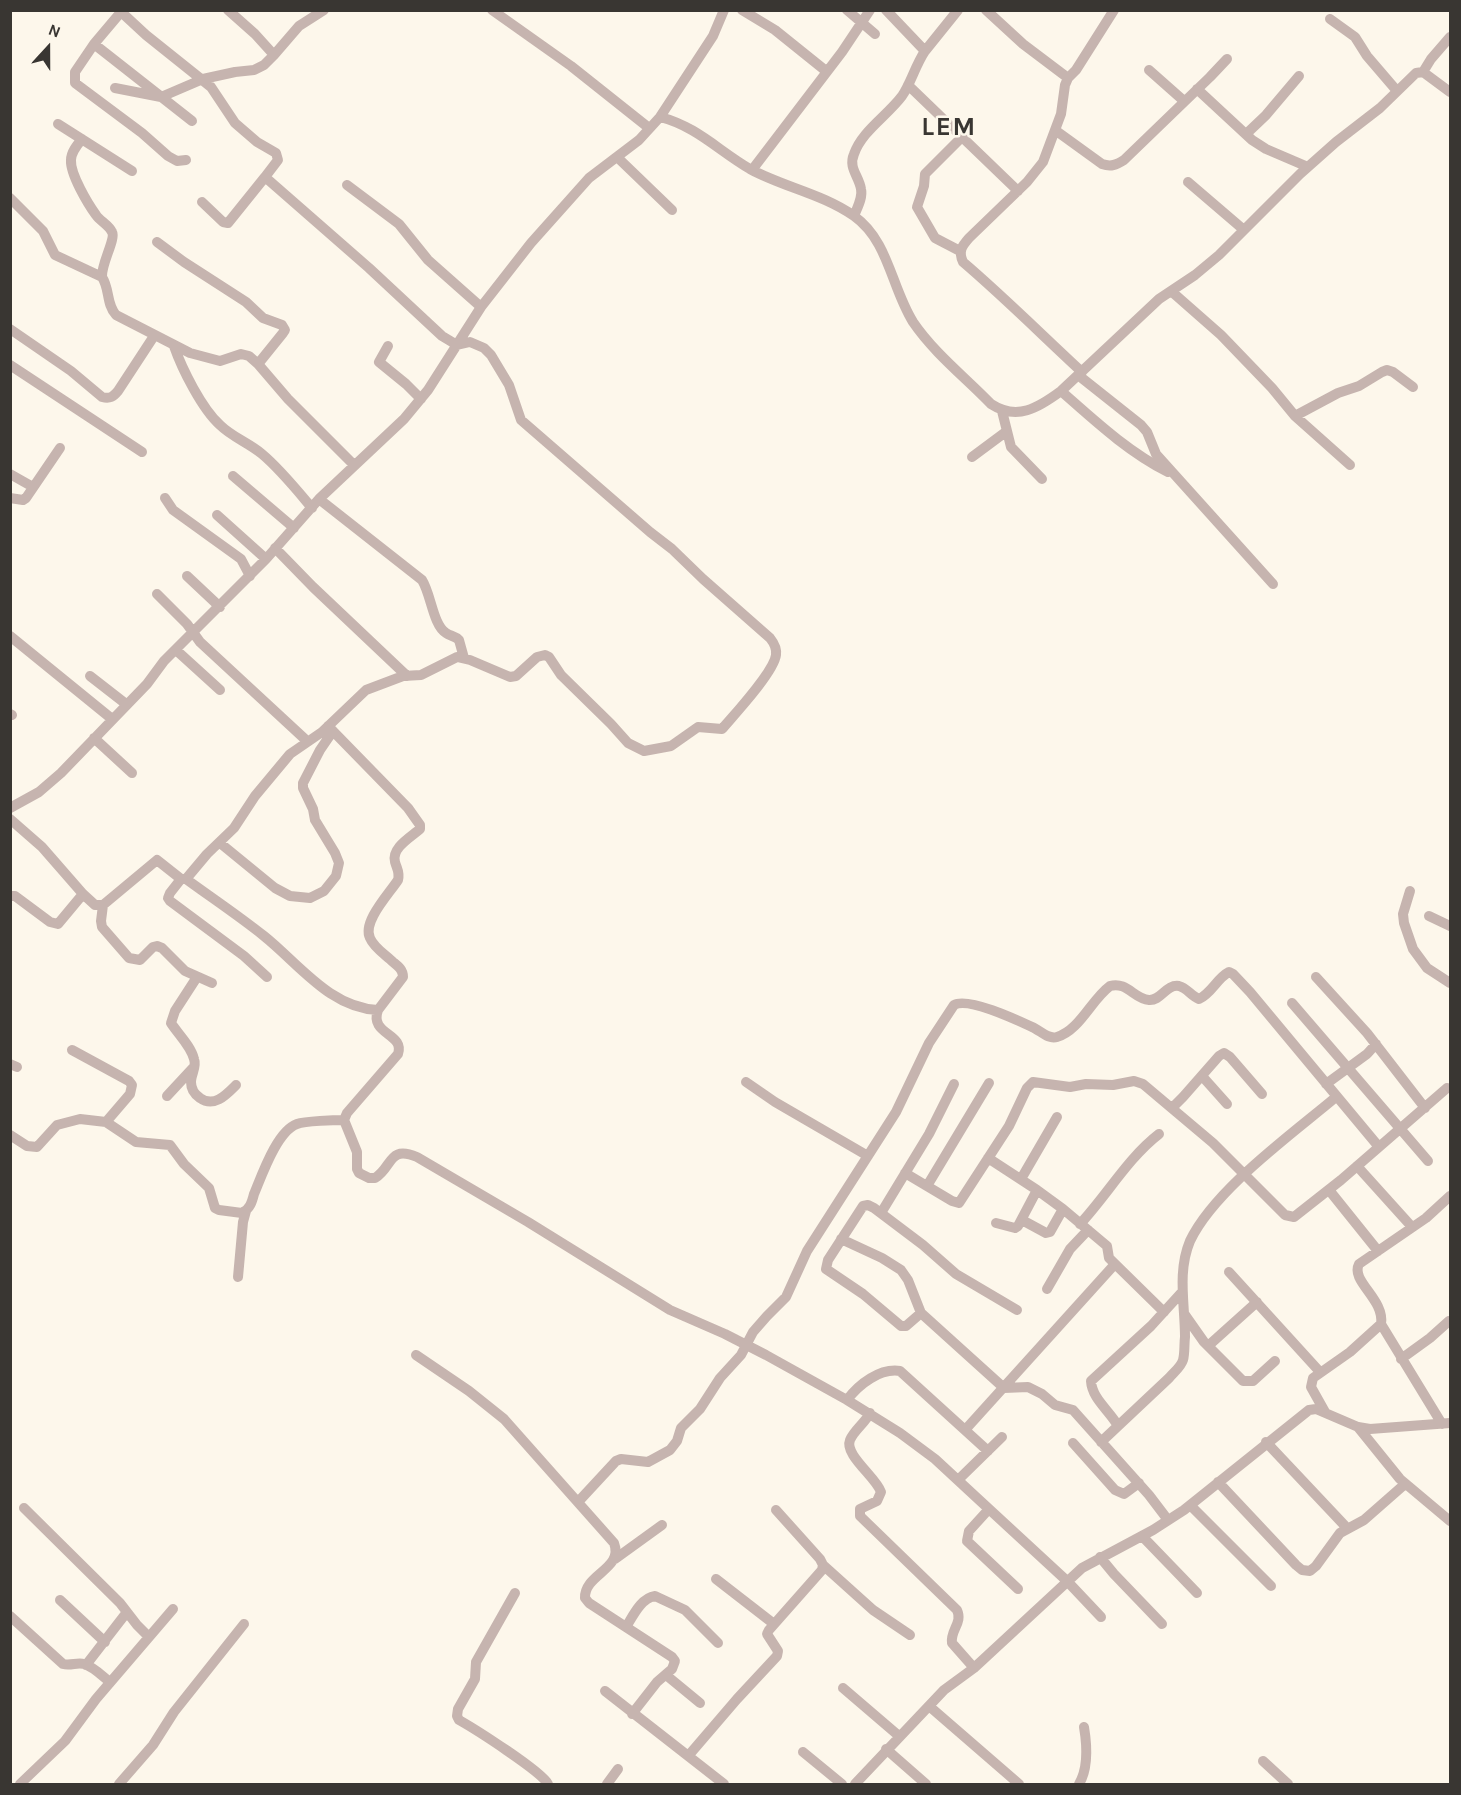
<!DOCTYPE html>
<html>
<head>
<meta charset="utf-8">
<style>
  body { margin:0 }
  #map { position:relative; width:1461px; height:1795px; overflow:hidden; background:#fdf7eb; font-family:Karla,sans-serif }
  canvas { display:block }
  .frame { position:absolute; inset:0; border:12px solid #393632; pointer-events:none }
  .north { position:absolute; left:18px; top:18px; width:60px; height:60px; -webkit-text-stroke:4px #fdf7eb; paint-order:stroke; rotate:21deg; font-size:16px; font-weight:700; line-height:24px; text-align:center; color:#393632 }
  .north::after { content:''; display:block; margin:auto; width:21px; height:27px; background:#393632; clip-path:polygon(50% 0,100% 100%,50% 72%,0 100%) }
</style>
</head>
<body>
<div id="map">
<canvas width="1461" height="1795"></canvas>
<div class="frame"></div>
<div class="north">N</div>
</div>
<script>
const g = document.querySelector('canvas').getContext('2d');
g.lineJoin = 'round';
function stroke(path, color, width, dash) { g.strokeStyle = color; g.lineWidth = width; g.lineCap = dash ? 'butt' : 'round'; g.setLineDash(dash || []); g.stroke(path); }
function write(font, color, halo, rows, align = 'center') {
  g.font = font + ' Karla,sans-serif'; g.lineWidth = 5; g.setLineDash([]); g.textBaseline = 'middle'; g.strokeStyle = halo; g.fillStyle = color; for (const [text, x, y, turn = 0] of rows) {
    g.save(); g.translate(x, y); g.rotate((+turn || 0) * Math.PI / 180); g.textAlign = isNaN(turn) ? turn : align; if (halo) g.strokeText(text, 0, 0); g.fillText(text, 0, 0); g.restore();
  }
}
const minor = new Path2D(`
  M 228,10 L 255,34 L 274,55
  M 492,10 L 571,66 L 649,128
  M 742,10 L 775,30 L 826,71
  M 847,10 L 875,34
  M 986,10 L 1023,44 L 1068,78 L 1065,85 L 1061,114 L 1043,162 L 1027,182 L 969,238 C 962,246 958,251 963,262 C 1004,297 1042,335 1082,372
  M 121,12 L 94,44 L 75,72 L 75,83 L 142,133 L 168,156 L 177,161 L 186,160
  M 1330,19 L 1355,37 L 1367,56 L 1397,91
  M 94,44 L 192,121
  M 925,51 L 958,10
  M 1149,70 L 1184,101
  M 1423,72 L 1431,59 L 1450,37
  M 1068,78 L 1076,70 L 1114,10
  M 908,85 L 1018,191
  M 115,88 L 161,97 L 203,79 L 235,72 L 254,70 L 264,65 L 274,55 L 299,26 L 324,10
  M 1197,89 L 1252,140 L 1266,149 L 1308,167
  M 660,117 C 696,126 719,151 750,169 C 783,187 823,194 854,216 C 889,241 891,287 913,322 C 934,353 966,378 991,404 C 1017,421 1038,408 1061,391 L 1159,299 L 1195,275 L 1219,255 L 1300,174 L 1336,142 L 1380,108 L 1416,73 L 1423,72 L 1450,92
  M 58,124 L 132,171
  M 1055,130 L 1102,164 C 1111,167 1116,165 1124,160 L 1210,77 L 1227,59
  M 1246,134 L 1266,115 L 1299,76
  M 82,139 C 77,145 71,152 71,160 C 70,174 88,204 96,215 C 100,221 109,225 112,232 C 116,239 101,264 102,277
  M 617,157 L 672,210
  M 752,170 L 842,52 L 870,10
  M 1188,182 L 1244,230
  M 347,185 L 399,224 L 428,260 L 481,307
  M 10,198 L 43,231 L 55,255 L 102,277 C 110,289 106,304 116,315 L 190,353 L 220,361 L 241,354 L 249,356 L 258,364 L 288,399 L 354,465
  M 202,202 L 223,222 L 228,223 L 265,177
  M 854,216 C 857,208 863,198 861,189 C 859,176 848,168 854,154 C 862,131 887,116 902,96 C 911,83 915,66 925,51 L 886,10
  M 157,242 L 184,262 L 246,302 L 263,318 L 282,325 L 285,330 L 283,333 L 258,364
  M 960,251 L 935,238 L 917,207 L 924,186 L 925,174 L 962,137
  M 1171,291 L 1221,335 L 1272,388 L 1295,416 L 1350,465
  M 10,329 L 71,371 L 102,397 C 110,399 113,397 118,391 L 154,336
  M 174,346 C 182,369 202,409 220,425 C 232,437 249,443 262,454 C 280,469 296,489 312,508
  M 388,346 L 379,362 L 406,384 L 421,399
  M 10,365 L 142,452
  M 1078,375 L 1141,425 L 1147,432 L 1156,454 L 1273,584
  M 1061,391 C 1094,420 1128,452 1168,472
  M 1002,411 L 1011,447 L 1042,479
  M 1295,416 L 1338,393 L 1359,386 L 1382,372 L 1387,370 L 1393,372 L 1413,387
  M 972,457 L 1007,431
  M 10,474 L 33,487
  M 233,476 L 294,528
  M 10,498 L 23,500 L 26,498 L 60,448
  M 165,498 L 173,510 L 241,559 L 250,576
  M 319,499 L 422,580 C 431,594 433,625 446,633 C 450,636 455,636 459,640 L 464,658
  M 217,515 L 266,559
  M 275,548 L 313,587 L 407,676
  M 187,576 L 220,607
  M 157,594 L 187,624 L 200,642 L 307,741
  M 10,636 L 112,719
  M 176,650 L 220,690
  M 90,676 L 126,704
  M 10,714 L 12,715
  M 328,726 L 408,808 L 420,825 L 420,829 C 411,837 391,848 395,862 C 397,869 400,872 398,880 C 389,894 362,922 370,938 C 374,948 386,955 393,962 C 399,967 403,970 403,977 L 378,1010 C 369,1035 405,1033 398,1054 L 347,1113 L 344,1120 L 357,1152 L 357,1169 L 359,1173 L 369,1178 L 375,1178 C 393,1167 388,1145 417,1157 L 528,1222 L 670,1310 L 725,1334 L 766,1355 L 847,1400 L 900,1433 L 935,1459 L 976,1497 L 1067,1581 L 1101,1617
  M 94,738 L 132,773
  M 10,808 L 39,792 L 61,773 L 147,684 L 164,661 L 266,559 L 319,499 L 404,419 L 428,390 L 481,307 L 531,243 L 589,178 L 639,140 L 660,117 L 713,36 L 724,10
  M 10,819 L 42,847 L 83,894 L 95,905 L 103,905 L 157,860 L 181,879 L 186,879 L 207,854 L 234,828 L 255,796 L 290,754 L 322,732 L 366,690 L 403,676 L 421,675 L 457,657 L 470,660 L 510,677 L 516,676 L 537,657 L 545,655 L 549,657 L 561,675 L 611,724 L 628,743 L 644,751 L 671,746 L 698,727 L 722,729 C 734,715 774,672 776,655 C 777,648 774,643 770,638 L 703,579 L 672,549 L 650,532 L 521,420 L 509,385 L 491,355 L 484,348 L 470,342 L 457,345 L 442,336 L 369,268 L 265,177 L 278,160 L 276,153 L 257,142 L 235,123 L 211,87 L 146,35 L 119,10
  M 220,843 L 275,888 L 290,896 L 310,898 L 324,891 L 336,876 L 339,863 L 335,853 L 315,820 L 313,809 L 303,788 L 303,783 L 320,750 L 333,731
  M 181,879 L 170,893 L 168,898 L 170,901 L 244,956 L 267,977
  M 186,879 C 212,898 239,916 264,936 C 299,964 330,1008 378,1010
  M 1410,891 L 1403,914 L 1404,923 L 1413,949 L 1427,968 L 1450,983
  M 10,896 L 15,896 L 50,922 L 58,924 L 83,894
  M 103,905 L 101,921 L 102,927 L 129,958 L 140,960 L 153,947 L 157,946 L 162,948 L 185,971 L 212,983
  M 1429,916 L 1450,926
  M 197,977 L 175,1011 L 171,1023 C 178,1034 191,1046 194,1059 C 197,1067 191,1074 191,1082 C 191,1089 194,1094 200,1098 C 214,1108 226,1095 236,1085
  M 1316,977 L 1367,1033 L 1425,1108
  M 1292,1003 L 1428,1161
  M 72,1050 L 129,1081 L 132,1085 L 130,1094 L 106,1122
  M 10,1064 L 17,1067
  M 1202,1076 L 1227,1104
  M 746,1082 L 775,1102 L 868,1156
  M 1326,1084 L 1367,1054 L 1376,1044
  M 167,1096 L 193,1068
  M 1173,1107 L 1183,1097 L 1219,1056 L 1224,1053 L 1230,1057 L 1262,1094
  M 10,1135 L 27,1146 L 37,1147 L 57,1125 L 80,1119 L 106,1122 L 136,1142 L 170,1145 L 184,1164 L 209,1188 L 215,1208 L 219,1210 L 242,1213 C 250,1209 252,1202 254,1194 C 262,1175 277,1131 297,1124 C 305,1121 335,1120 344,1120
  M 988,1158 L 1037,1190 L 1063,1209 L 1107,1246 L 1109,1258 L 1164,1312
  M 1357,1166 L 1412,1227
  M 905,1173 L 952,1201 L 959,1203 L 1009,1126 L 1027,1088 L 1033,1082 L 1070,1087 L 1086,1084 L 1113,1085 L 1134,1081 L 1143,1084 L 1213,1143 L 1285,1215 L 1294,1217 L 1341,1180 L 1447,1088
  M 1021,1179 L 1057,1117
  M 927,1186 L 989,1083
  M 1329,1190 L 1378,1251
  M 881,1213 L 929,1134 L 954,1084
  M 1022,1220 L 1046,1233 L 1050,1232 L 1063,1209
  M 996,1223 L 1015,1228 L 1018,1226 L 1037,1190
  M 1080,1224 C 1107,1195 1128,1158 1159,1134
  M 841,1239 L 882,1258 L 901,1270 L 908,1280 L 921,1313 L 1004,1388 L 1028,1387 L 1042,1394 L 1055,1405 L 1073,1410 L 1149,1495 L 1168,1520
  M 1229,1272 L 1320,1372
  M 238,1277 L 243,1222 L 246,1211
  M 1047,1289 L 1070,1249 L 1088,1230
  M 921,1313 L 906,1326 L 901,1326 L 863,1294 L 826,1269 L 828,1260 L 863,1206 L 868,1205 L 874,1208 L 923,1245 L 956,1274 L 1017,1310
  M 1185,1315 L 1204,1342 L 1243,1381 L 1253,1381 L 1275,1361
  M 1381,1324 L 1442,1424
  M 1208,1346 L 1257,1302
  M 416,1355 L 469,1391 L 504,1419 L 614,1543 C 624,1569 584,1574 585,1598 L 589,1603 L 672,1657 L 675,1661 L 672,1669 L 657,1682 L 632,1714
  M 1401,1359 L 1430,1338 L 1449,1321
  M 847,1400 C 859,1384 880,1368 900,1371 L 988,1451
  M 1325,1412 L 1311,1387 L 1313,1378 L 1350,1352 L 1381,1324 C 1385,1299 1350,1281 1359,1264 L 1426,1218 L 1450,1196
  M 870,1413 C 865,1423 854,1430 850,1440 C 844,1455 876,1477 881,1492 L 877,1501 L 860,1509 L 860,1516 L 957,1610 C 963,1623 950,1630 952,1643 L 974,1668
  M 1118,1426 C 1110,1411 1092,1399 1091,1381 L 1151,1326 L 1182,1292
  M 1358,1427 L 1400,1479 L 1450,1521
  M 965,1430 L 1115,1264
  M 1101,1442 L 1169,1378 C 1174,1372 1181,1367 1183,1360 C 1185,1353 1184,1344 1185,1337 C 1185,1305 1177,1272 1190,1241 C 1214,1190 1292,1134 1336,1097
  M 1266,1442 L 1347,1528
  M 1073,1443 L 1115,1490 L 1124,1494 L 1139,1483
  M 958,1480 L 1002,1437
  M 1218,1482 L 1296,1565 L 1302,1570 L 1310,1571 L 1316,1566 L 1340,1533 L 1364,1520 L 1405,1484
  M 578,1502 L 616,1461 L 621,1459 L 648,1462 L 670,1450 L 677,1441 L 681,1428 L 700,1409 L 720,1378 L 741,1355 L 753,1332 L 767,1316 L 786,1297 L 807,1251 L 896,1112 L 929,1043 L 954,1005 C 968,997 1017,1020 1032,1027 C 1040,1030 1048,1040 1057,1037 C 1080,1030 1091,1000 1110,986 C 1127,981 1134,999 1149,1000 C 1161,1001 1166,984 1179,986 C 1187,988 1191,996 1199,999 C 1212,993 1217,978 1229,972 L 1233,974 L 1250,992 L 1379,1147
  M 1190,1505 L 1271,1586
  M 24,1508 L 120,1603 L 137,1625 L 149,1637
  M 989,1509 L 969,1531 L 967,1541 L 1018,1589
  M 1142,1536 L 1197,1593
  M 1100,1557 L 1114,1574 L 1162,1624
  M 615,1559 L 662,1525
  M 823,1565 L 873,1610 L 910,1635
  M 716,1579 L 774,1624
  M 515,1593 L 476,1662 L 475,1679 L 458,1709 L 457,1716 L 459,1720 C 475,1729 541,1771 548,1784
  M 60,1600 L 105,1642
  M 10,1616 L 63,1664 C 71,1666 77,1662 84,1664 C 94,1667 102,1676 110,1682
  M 626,1627 C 633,1616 641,1598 655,1596 L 685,1610 L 718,1643
  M 86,1665 L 127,1612
  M 666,1675 L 700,1703
  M 843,1688 L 899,1736
  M 605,1691 L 724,1784
  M 929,1706 L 1019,1784
  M 886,1749 L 926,1784
  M 803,1752 L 842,1784
  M 689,1755 L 737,1699 L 777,1656 L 778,1651 L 767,1634 L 769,1630 L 822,1570 L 823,1565 L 820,1559 L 776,1510
  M 1263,1761 L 1288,1784
  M 20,1784 L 65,1741 L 96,1699 L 173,1609
  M 119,1784 L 153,1745 L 174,1712 L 244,1624
  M 607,1784 L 618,1769
  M 855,1784 L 944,1690 L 974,1668 L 1082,1568 L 1153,1530 L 1184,1510 L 1309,1410 L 1316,1409 L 1358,1427 L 1370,1429 L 1450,1423
  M 1079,1784 C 1088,1769 1087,1745 1084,1727`);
const districtNames = [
  ["LEM",949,128]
];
stroke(minor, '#c6b4af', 10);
g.letterSpacing = '1.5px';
write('bold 26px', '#393632', '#fdf7eb', districtNames);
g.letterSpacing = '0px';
</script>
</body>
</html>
